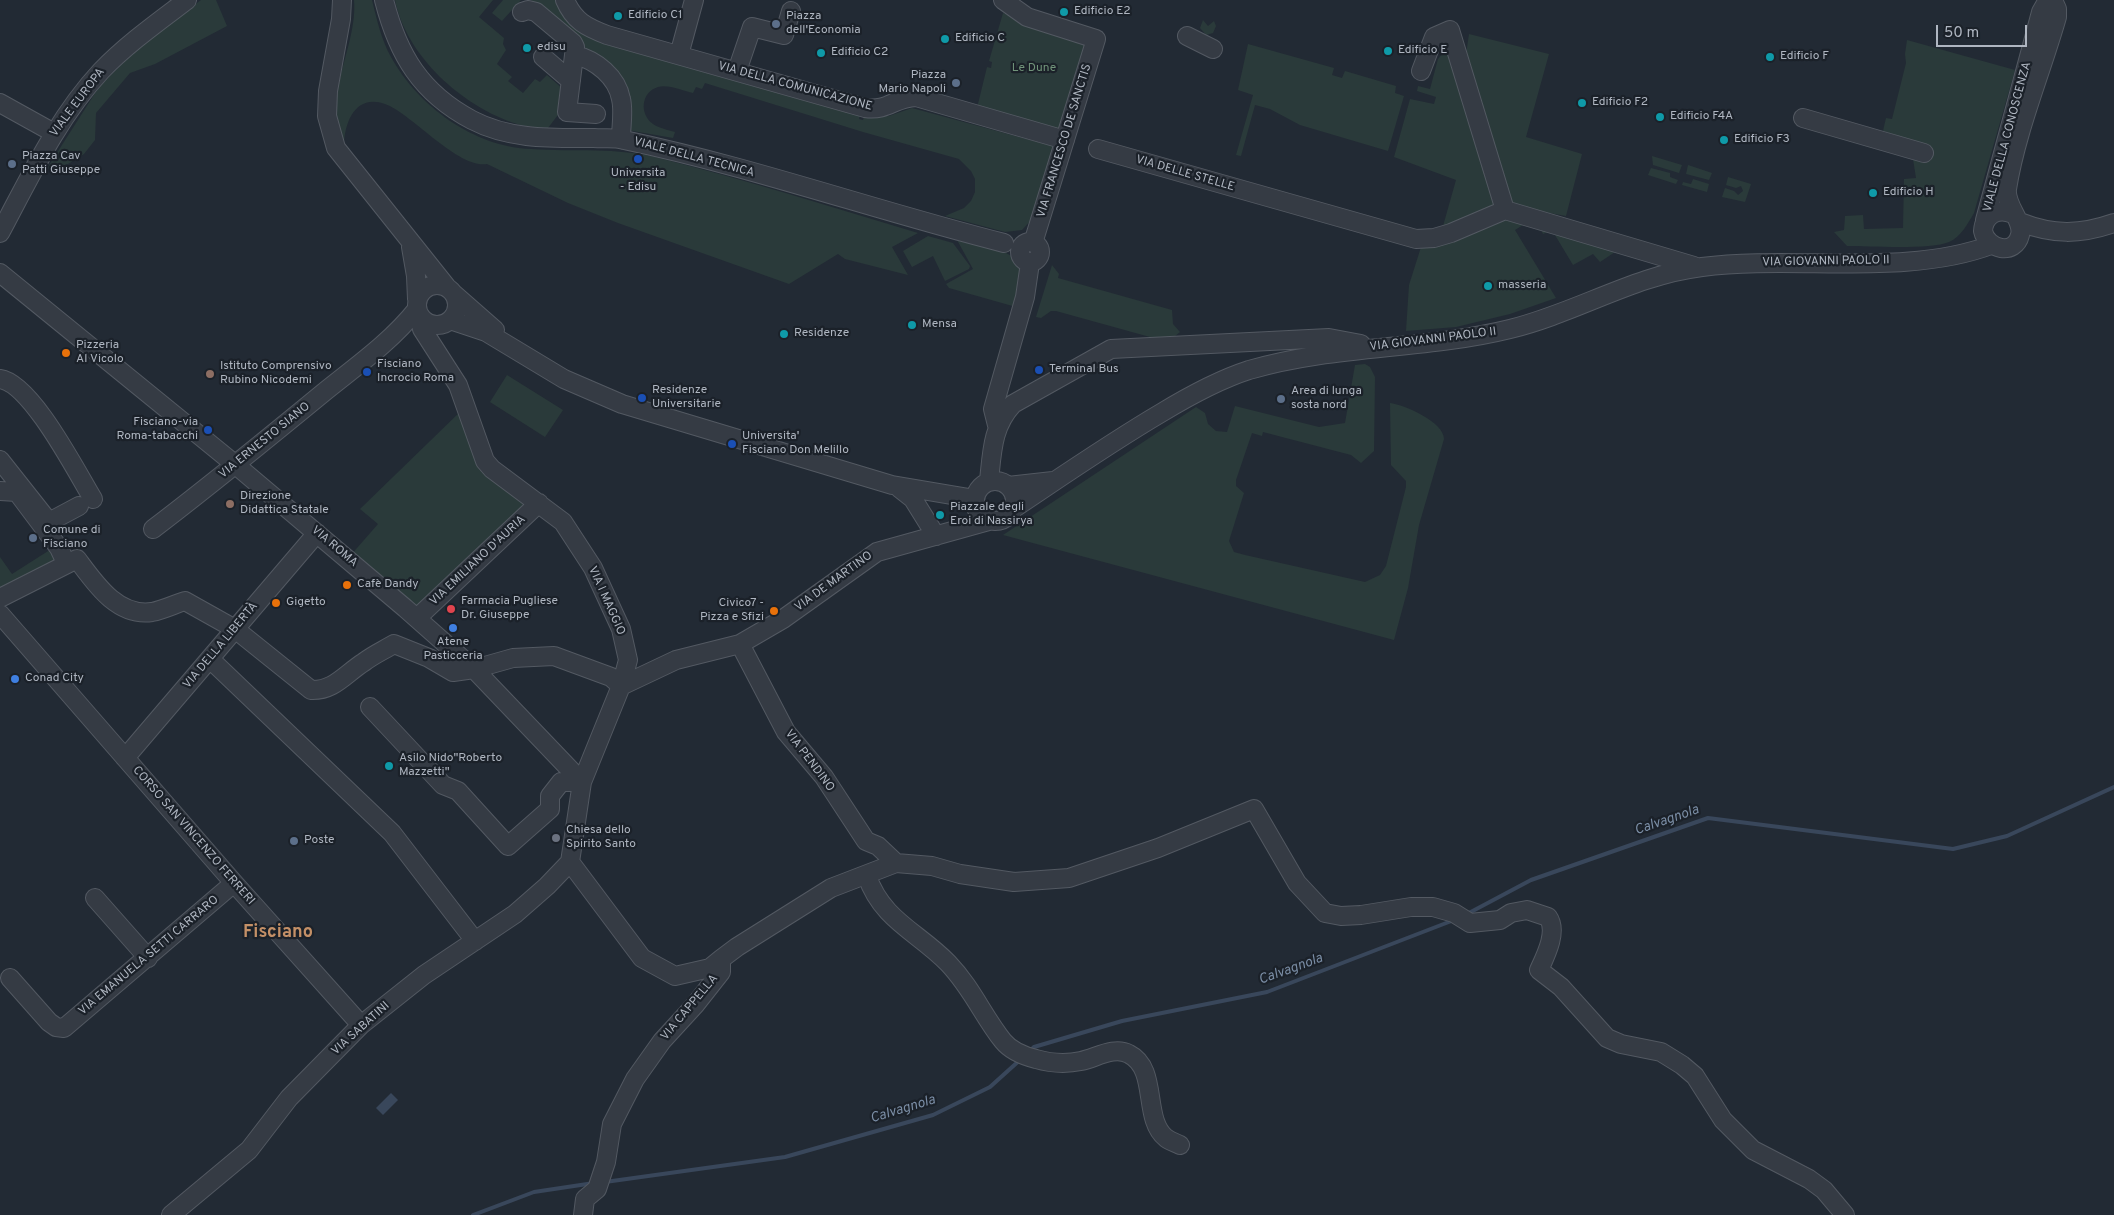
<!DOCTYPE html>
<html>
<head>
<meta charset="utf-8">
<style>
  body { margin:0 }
  #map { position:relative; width:2114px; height:1215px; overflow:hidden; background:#222a34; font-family:Overpass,sans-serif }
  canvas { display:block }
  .scale { position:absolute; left:1936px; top:25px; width:91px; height:22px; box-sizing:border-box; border:2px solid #afb6c1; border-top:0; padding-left:6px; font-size:15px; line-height:18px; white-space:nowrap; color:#afb6c1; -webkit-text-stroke:4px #1b2129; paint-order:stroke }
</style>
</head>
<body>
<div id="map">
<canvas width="2114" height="1215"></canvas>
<div class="scale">50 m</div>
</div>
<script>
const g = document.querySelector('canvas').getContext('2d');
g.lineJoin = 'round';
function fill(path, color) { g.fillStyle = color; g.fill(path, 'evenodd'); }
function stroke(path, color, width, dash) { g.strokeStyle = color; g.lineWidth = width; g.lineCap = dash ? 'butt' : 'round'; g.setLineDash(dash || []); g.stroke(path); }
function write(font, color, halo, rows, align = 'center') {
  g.font = font + ' Overpass,sans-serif'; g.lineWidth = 4.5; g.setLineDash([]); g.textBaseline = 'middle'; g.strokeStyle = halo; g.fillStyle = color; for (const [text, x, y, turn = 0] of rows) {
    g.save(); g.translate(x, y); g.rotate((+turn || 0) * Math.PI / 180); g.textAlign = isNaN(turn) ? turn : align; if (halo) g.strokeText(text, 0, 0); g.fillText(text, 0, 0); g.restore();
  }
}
const green = new Path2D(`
  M 201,0 L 216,0 L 227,26 L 155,64 L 130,73 L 96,113 L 95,140 L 84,154 L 68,164 L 46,170 L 99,87 L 138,48 Z
  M 354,0 L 372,0 C 377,20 381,39 391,57 C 418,106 474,147 531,149 C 574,152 617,147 659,158 C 746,180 832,207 918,233 L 892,247 L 908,275 L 845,259 L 838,254 L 789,284 L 618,223 L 568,203 L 487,164 C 458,169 411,113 385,104 C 356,94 345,121 344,144 C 320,98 358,47 354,0 Z
  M 395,0 L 493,0 L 479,17 L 504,38 L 503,44 L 506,50 L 497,64 L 512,77 L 508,81 L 523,93 L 535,79 L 540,82 L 547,75 L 563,89 L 561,111 L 548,128 C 538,127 526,127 517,124 C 463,107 406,56 395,0 Z
  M 503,0 L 521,0 L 502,21 L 492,13 Z
  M 531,0 L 558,0 L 570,20 L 860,113 L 859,119 L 863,120 L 864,117 L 889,116 L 912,108 L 1056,147 L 1034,217 L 1022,230 L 1005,232 L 945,216 L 964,208 L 971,201 L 975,192 L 975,179 L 971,171 L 959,159 L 863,132 L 705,83 L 702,89 L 696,87 L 693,93 C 684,91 668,84 658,87 C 641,92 639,114 653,124 C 659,128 668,130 675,132 L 673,138 L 627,130 L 610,69 Z
  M 1003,13 L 1082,41 L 1085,47 L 1060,131 L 977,108 L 987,67 L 991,68 L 992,62 L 989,61 Z
  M 1203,20 L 1208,26 L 1214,21 L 1216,26 L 1213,33 L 1206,35 L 1200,28 Z
  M 1469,34 L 1549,54 L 1526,137 L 1582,154 L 1566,216 L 1510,206 L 1465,61 Z
  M 1907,40 L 2015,70 L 1974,213 C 1968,223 1961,237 1949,242 C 1931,250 1869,246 1847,246 L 1834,232 L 1844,230 L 1845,216 L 1863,215 L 1864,229 L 1903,228 L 1904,179 L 1916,178 L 1913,159 L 1929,160 L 1929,146 L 1883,131 L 1886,118 L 1892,119 L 1906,63 L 1905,54 Z
  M 1248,44 L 1334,68 L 1332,75 L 1342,78 L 1345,71 L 1396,86 L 1395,93 L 1404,96 L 1388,151 L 1300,125 L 1270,109 L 1255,105 L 1241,156 L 1236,155 L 1253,95 L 1238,90 Z
  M 1443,53 L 1448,53 L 1500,205 L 1479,216 L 1443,226 L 1456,180 L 1394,157 L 1410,99 L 1434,104 L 1436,97 L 1417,91 L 1418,86 L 1430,89 L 1438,59 Z
  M 1652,156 L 1682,165 L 1679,173 L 1653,165 Z
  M 1688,165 L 1712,173 L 1709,180 L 1686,174 Z
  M 1651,168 L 1670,173 L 1670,177 L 1678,180 L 1676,184 L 1648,175 Z
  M 1728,177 L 1751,184 L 1745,202 L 1722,197 L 1725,188 L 1734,191 L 1738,195 L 1743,191 L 1741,186 L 1736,188 L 1726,185 Z
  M 1693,179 L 1709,184 L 1707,192 L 1682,185 L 1683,182 L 1691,184 Z
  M 1502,219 L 1523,220 L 1523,225 L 1515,230 L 1556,298 L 1510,314 L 1456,327 L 1406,331 L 1409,285 L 1421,247 Z
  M 1539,225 L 1621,248 L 1600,262 L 1593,254 L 1573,265 L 1552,230 L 1543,234 Z
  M 928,236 L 953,243 L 970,266 L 969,269 L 945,281 L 933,256 L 912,267 L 903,251 Z
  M 957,240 C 980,245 1010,247 1023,268 L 1016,307 L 949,288 L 946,284 L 973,269 Z
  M 1052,265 L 1059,274 L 1058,278 L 1172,310 L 1173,324 L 1180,332 L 1168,342 L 1056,311 L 1051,311 L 1041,318 L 1036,317 Z
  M 1365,364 L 1370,367 L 1375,377 L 1374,451 L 1361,463 L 1351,455 L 1263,432 L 1262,436 L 1252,433 L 1236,480 L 1236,486 L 1244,493 L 1229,541 L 1234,552 L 1245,555 L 1365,582 L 1380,575 L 1386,566 L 1406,487 L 1406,481 L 1391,465 L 1390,403 C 1405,405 1444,422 1444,439 L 1419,525 L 1408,588 L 1394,640 L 1003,535 L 1196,407 L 1205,413 L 1208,424 L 1216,431 L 1227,432 L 1235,406 L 1319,427 L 1345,423 L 1355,365 Z
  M 507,375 L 563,410 L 545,437 L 490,402 Z
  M 463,409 L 478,458 L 540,506 L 423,618 L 350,556 L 378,524 L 360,509 Z
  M 56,546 L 61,560 L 0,592 L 0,557 L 12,574 Z`);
const water = new Path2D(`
  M 391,1093 L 398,1100 L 383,1115 L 376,1108 Z`);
const stream = new Path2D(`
  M 1467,914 L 1531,880 L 1708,818 L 1953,849 L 2007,836 L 2114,787
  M 1030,1051 L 1034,1047 L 1122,1021 L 1267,992 L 1454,920
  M 605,1182 L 785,1157 L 933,1115 L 990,1087 L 1021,1059
  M 473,1215 L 534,1192 L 594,1183`);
const minor = new Path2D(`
  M 342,0 L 341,19 L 328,91 L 327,116 L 336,148 L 446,286
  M 384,0 C 398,55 421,93 472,120 C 510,140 553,138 594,138 C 604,139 615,137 624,140 C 753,167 877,211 1004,243
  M 565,0 C 574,21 586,27 607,35 L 865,108 C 889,111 893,98 916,97 L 1065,140
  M 1003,0 L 1027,17 L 1096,39 L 1033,243
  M 522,12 L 528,10 L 536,12 L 573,43 L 575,47 L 567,112 L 596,114
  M 1187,36 L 1213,49
  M 575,55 C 596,60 617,77 621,99 C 624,111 621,126 621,139
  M 679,55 L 694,0
  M 543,57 L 571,81
  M 737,71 L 752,27 L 784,35 L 791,11
  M 1421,71 L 1434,37 L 1450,30 L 1505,210
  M 0,103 L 54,133
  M 1803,118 L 1924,153
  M 1098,149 L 1416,239 L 1434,238 L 1451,233 L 1505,210 L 1694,266
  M 1985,220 L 2041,12 L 2045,5 L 2053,0 L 2057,9 L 2057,17 C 2041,73 2016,132 2007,189 C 2005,206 2024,221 2020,235 C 2015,256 1987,250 1983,231 C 1984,215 1998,207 2013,214
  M 2020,222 C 2053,235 2080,235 2114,223
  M 0,233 C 30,177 58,117 101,71 C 127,44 158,22 187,0
  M1020 252a10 10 0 1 1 20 0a10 10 0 1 1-20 0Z
  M 411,247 L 416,276 L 417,299
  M 0,273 L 237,466 L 405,608 L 474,669 L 582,782
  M417 305a20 20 0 1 1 40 0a20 20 0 1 1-40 0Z
  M 454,294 L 495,330
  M 419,314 L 422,329 L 458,385 L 485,461 L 492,469 L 563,522 L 593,568 L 621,629 L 628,660 L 621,686 L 582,782 L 570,862
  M 450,320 L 486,332 L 564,379 L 622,404 L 892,485 L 975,499
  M 0,379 C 31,383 76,471 93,499
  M 997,425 L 993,409 L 1025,297 L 1030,263
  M 0,460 L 49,522 L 79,506
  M 989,481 C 992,453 992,426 1013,404 L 1111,349 L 1329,338 L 1361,344
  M975 501a20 20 0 1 1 40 0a20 20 0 1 1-40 0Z
  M 1008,486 L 1053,481
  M 899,488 L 913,499 L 936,536
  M 0,491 L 17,492 L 59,548 L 66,563
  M 1013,509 C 1061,477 1110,443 1161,413 C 1189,396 1218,380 1249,370 C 1334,345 1425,350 1510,329 C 1576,313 1635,275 1702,267 C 1793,255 1906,277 1991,245
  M 153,529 C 211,485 267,439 323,393 C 355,367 391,342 417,309
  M 0,598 L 77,559 C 95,583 117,617 152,612 C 163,610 175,604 185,601 L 235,629 L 311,690 C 334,691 345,674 364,662 C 373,655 384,650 394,644 L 429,658 L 453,672 L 474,669 L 513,658 L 554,656 L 611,677 L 621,686
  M 0,614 L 234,883 L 361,1025
  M 417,618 L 539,503
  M 740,644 L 786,732 L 824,777 L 866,841 L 878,846 L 896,863
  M 210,659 L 392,833 L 475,941
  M 621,686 L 676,660 L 740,644 L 783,619 L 877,552 L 992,520
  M 370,707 L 443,785 L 458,791 L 508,846 L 550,809 L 550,796 L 561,782 L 582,782
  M 125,758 L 317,533
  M 570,862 L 642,958 L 675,976 L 710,968 L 721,959 L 721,972 L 695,1005 L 662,1041 L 635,1079 L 612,1124 L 606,1162 L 597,1189 L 585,1199 L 583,1215
  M 867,876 C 882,920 918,932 948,963 C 972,988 983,1016 1003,1041 C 1011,1051 1024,1056 1036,1059 C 1050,1063 1067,1064 1081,1061 C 1096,1058 1114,1046 1129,1054 C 1159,1069 1142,1119 1166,1138 C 1170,1141 1176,1143 1180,1145
  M 95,898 L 148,958
  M 721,959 L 737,947 L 831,888 L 896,863 L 932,866 L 960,874 L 1014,882 L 1069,878 L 1158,848 L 1254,809 L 1297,883 L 1325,913 L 1341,916 L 1361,915 L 1411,907 L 1433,907 L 1454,913 L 1470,923 L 1500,920 L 1511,913 L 1527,910 L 1548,917 C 1558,931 1546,955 1539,970 L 1561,987 L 1607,1038 L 1621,1044 L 1661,1052 L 1682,1065 L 1695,1076 L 1723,1120 L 1753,1150 L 1809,1179 L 1824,1190 L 1845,1215
  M 10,978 L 49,1022 L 56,1027 L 64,1028 L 234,883
  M 171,1215 L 249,1150 L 289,1098 L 361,1025 L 424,975 L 515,914 L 547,886 L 570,862`);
const markers = [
  [1064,12,5,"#0f9aa8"],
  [618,16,5,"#0f9aa8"],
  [776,24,5,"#5c6f8a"],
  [945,39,5,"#0f9aa8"],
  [527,48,5,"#0f9aa8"],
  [1388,51,5,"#0f9aa8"],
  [821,53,5,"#0f9aa8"],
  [1770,57,5,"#0f9aa8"],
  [956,83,5,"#5c6f8a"],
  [1582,103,5,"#0f9aa8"],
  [1660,117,5,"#0f9aa8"],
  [1724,140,5,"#0f9aa8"],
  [638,159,5,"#1a4fb4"],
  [12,164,5,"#5c6f8a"],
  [1873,193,5,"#0f9aa8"],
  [1488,286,5,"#0f9aa8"],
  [912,325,5,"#0f9aa8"],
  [784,334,5,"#0f9aa8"],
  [66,353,5,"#e8710a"],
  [1039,370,5,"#1a4fb4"],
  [367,372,5,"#1a4fb4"],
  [210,374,5,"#8d6e63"],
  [642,398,5,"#1a4fb4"],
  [1281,399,5,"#5c6f8a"],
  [208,430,5,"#1a4fb4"],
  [732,444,5,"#1a4fb4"],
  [230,504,5,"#8d6e63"],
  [940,515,5,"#0f9aa8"],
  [33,538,5,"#5c6f8a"],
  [347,585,5,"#e8710a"],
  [276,603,5,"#e8710a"],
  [451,609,5,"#e0444e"],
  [774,611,5,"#e8710a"],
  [453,628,5,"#3f7fe0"],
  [15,679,5,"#3f7fe0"],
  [389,766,5,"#0f9aa8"],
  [556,838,5,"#6b7280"],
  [294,841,5,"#5c6f8a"]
];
const poiNames = [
  ["Edificio E2",1074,12],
  ["Edificio C1",628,16],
  ["Piazza",786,17],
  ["dell'Economia",786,31],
  ["Edificio C",955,39],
  ["edisu",537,48],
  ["Edificio E",1398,51],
  ["Edificio C2",831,53],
  ["Edificio F",1780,57],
  ["Piazza",946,76,"right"],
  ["Mario Napoli",946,90,"right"],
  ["Edificio F2",1592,103],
  ["Edificio F4A",1670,117],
  ["Edificio F3",1734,140],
  ["Piazza Cav",22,157],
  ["Patti Giuseppe",22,171],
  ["Universita",638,174,"center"],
  ["- Edisu",638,188,"center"],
  ["Edificio H",1883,193],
  ["masseria",1498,286],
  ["Mensa",922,325],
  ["Residenze",794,334],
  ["Pizzeria",76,346],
  ["Al Vicolo",76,360],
  ["Fisciano",377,365],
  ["Incrocio Roma",377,379],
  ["Istituto Comprensivo",220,367],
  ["Rubino Nicodemi",220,381],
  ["Terminal Bus",1049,370],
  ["Residenze",652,391],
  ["Universitarie",652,405],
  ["Area di lunga",1291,392],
  ["sosta nord",1291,406],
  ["Fisciano-via",198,423,"right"],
  ["Roma-tabacchi",198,437,"right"],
  ["Universita'",742,437],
  ["Fisciano Don Melillo",742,451],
  ["Direzione",240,497],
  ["Didattica Statale",240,511],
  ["Piazzale degli",950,508],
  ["Eroi di Nassirya",950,522],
  ["Comune di",43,531],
  ["Fisciano",43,545],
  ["Cafè Dandy",357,585],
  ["Farmacia Pugliese",461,602],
  ["Dr. Giuseppe",461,616],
  ["Gigetto",286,603],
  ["Civico7 -",764,604,"right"],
  ["Pizza e Sfizi",764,618,"right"],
  ["Atene",453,643,"center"],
  ["Pasticceria",453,657,"center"],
  ["Conad City",25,679],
  ["Asilo Nido\"Roberto",399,759],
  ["Mazzetti\"",399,773],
  ["Chiesa dello",566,831],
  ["Spirito Santo",566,845],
  ["Poste",304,841]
];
const parkNames = [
  ["Le Dune",1034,69]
];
const streetNames = [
  ["VIA DELLA COMUNICAZIONE",795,87,15],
  ["VIALE EUROPA",78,103,-53],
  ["VIALE DELLA CONOSCENZA",2008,137,-75],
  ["VIA FRANCESCO DE SANCTIS",1065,141,-73],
  ["VIALE DELLA TECNICA",694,158,15],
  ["VIA DELLE STELLE",1185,174,16],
  ["VIA GIOVANNI PAOLO II",1826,262,-1],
  ["VIA GIOVANNI PAOLO II",1433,340,-7],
  ["VIA ERNESTO SIANO",265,441,-39],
  ["VIA ROMA",334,547,40],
  ["VIA EMILIANO D'AURIA",478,561,-43],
  ["VIA DE MARTINO",834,582,-36],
  ["VIA I MAGGIO",606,601,66],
  ["VIA DELLA LIBERTÀ",221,646,-50],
  ["VIA PENDINO",809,761,53],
  ["CORSO SAN VINCENZO FERRERI",193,836,49],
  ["VIA EMANUELA SETTI CARRARO",149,956,-40],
  ["VIA CAPPELLA",690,1008,-50],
  ["VIA SABATINI",361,1029,-42]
];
const waterNames = [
  ["Calvagnola",1667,821,-19],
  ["Calvagnola",1291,970,-20],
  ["Calvagnola",903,1110,-17]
];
const districtNames = [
  ["Fisciano",278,933]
];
fill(green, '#2a3a3a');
fill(water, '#39475b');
stroke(stream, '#39475b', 4);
stroke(minor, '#535962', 20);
stroke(minor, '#353b44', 18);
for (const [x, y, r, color] of markers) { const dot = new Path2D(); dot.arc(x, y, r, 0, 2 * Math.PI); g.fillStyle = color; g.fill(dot); stroke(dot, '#1b2129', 2); }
write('12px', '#afb6c1', '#1b2129', poiNames, 'left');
write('12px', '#71947a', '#1b2129', parkNames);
write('12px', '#afb6c1', '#1b2129', streetNames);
write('italic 14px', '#7b8ea6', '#1b2129', waterNames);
write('bold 18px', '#c49067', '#1b2129', districtNames);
</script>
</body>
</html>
